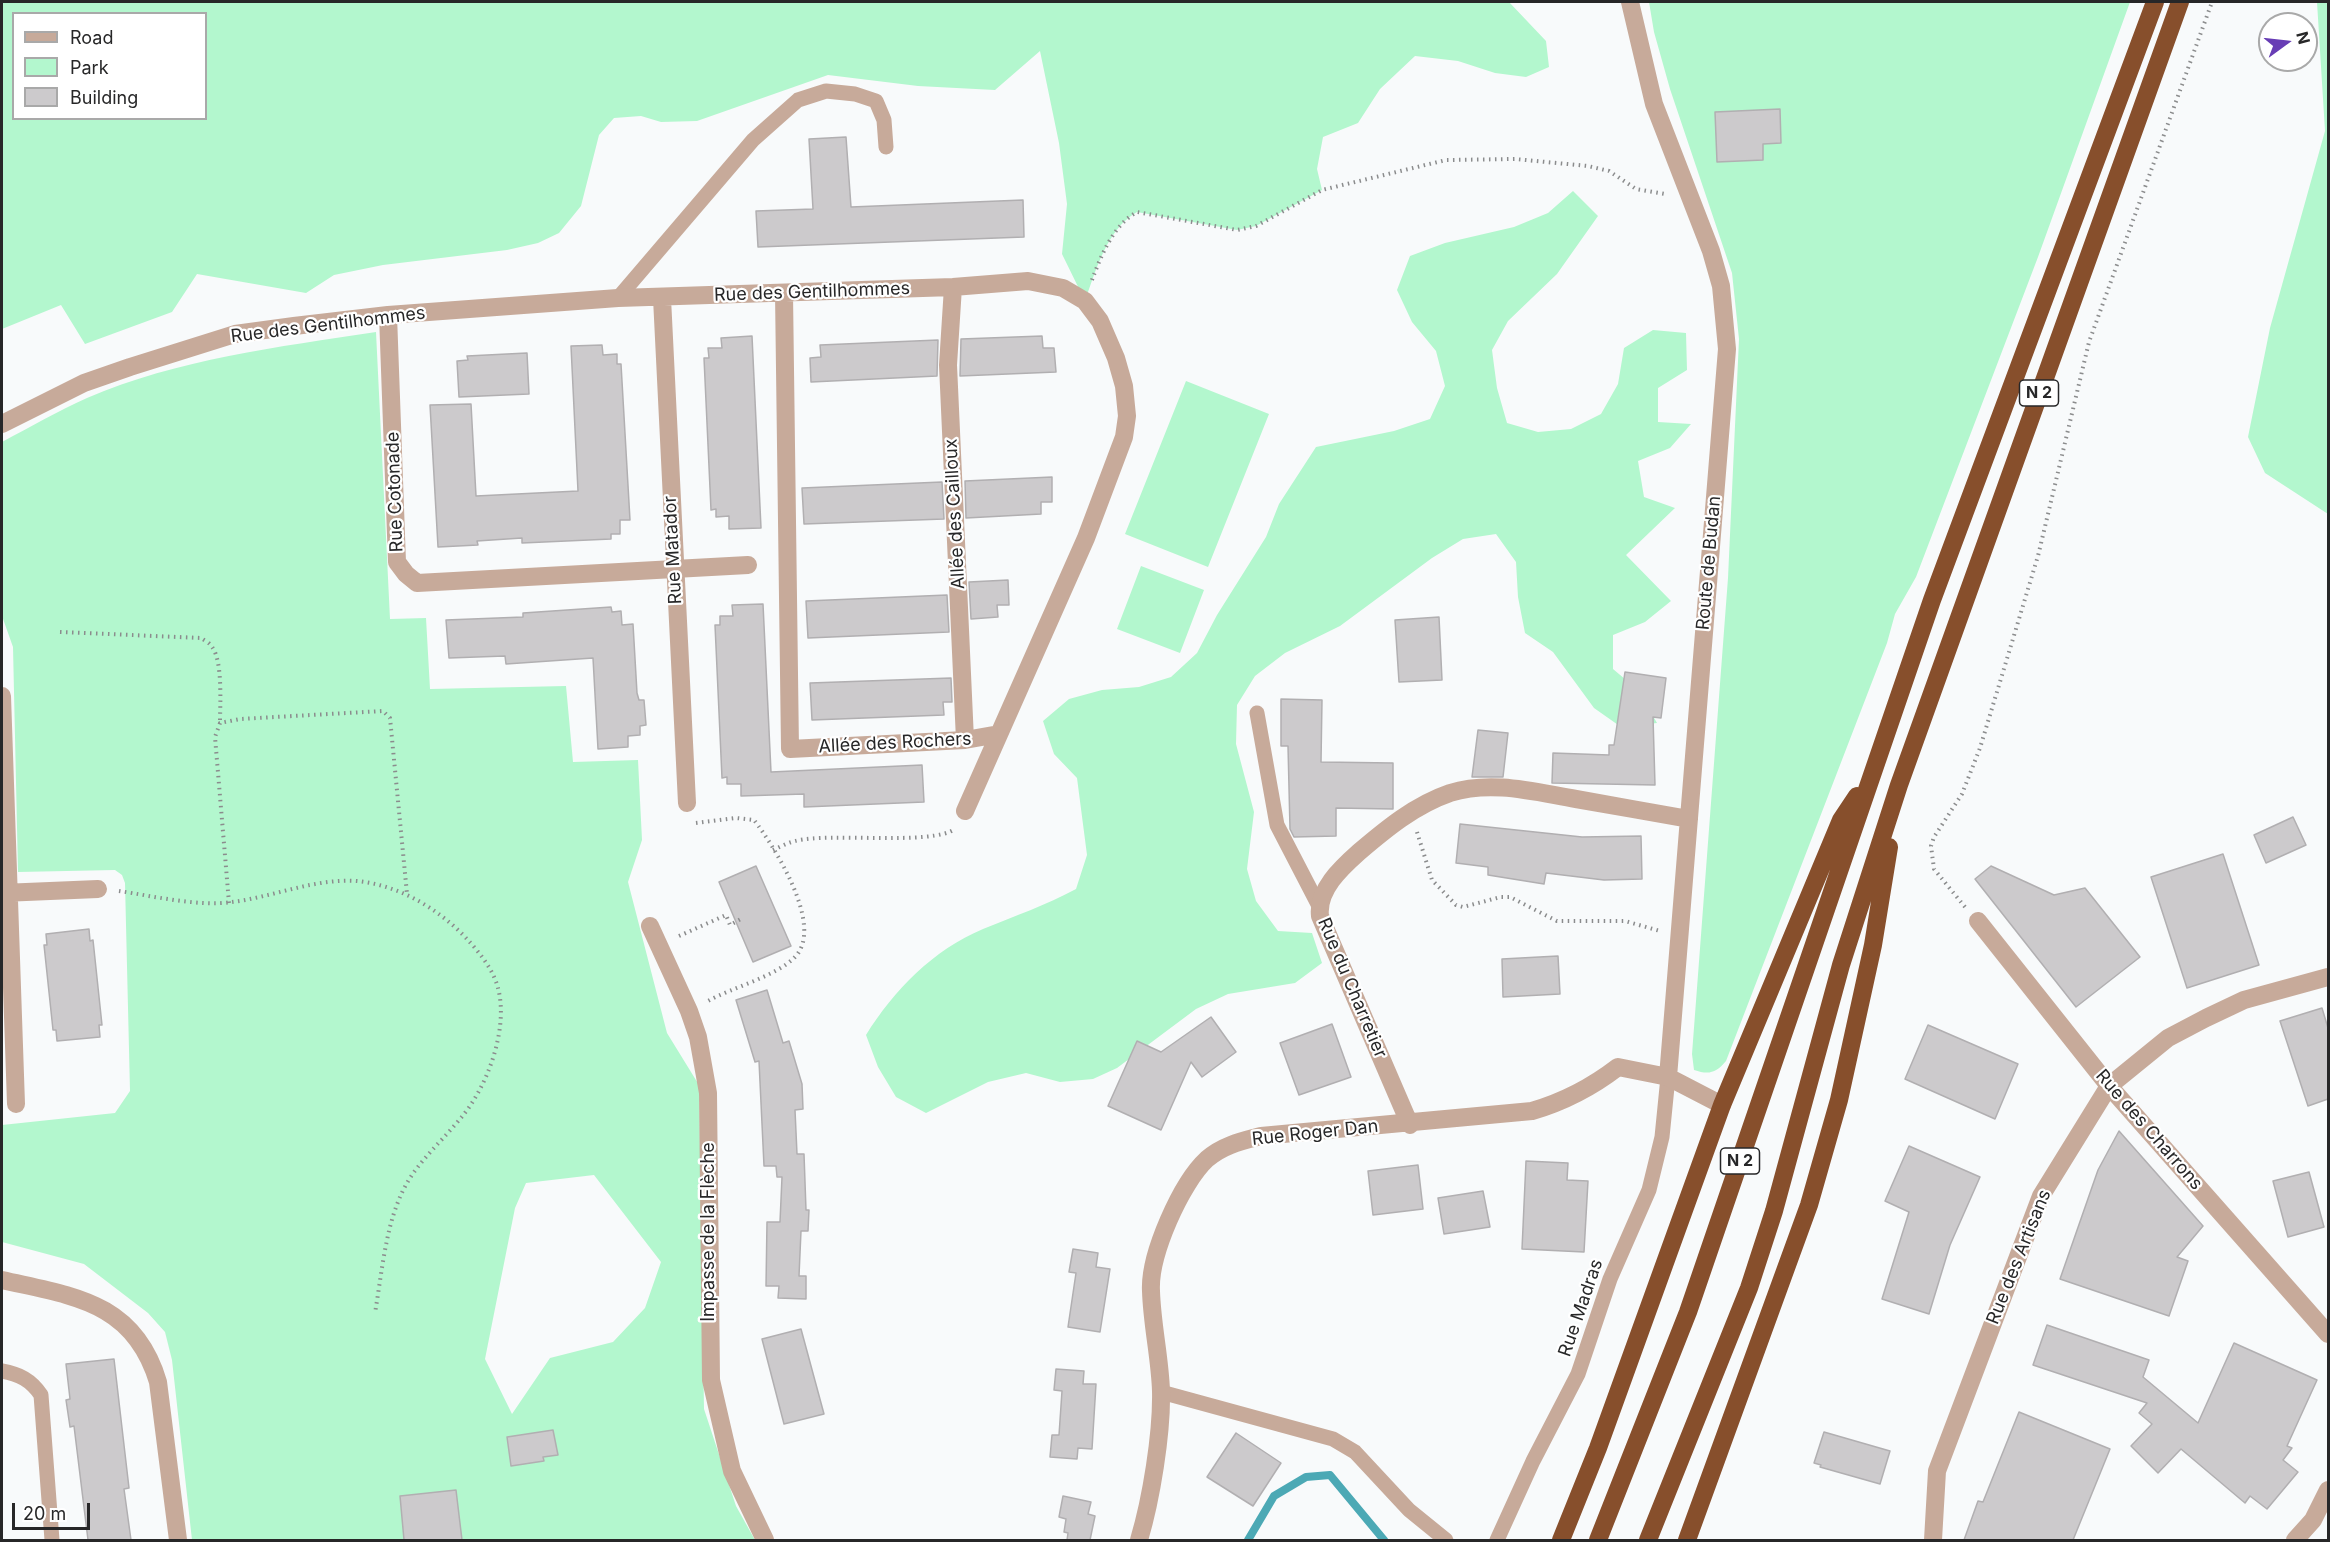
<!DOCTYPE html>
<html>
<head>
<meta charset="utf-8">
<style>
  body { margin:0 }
  #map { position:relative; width:2330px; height:1542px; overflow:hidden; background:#f8fafb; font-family:Inter,sans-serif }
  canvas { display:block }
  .frame { position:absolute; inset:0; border:3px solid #272728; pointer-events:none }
  .legend { position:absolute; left:12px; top:12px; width:195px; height:108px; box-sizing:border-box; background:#fff; border:2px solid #a9a9a9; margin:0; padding:8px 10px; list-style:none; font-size:18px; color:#272728 }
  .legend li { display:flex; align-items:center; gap:12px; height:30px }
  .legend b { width:30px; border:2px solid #a9a9a9 }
  .north { position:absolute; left:2258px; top:12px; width:60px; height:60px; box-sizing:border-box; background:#fff; border:2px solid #a9a9a9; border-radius:50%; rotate:75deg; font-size:16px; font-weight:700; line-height:24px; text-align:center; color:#272728 }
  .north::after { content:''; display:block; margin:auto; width:21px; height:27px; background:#683db5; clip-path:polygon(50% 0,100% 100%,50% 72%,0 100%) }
  .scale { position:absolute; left:12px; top:1503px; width:78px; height:27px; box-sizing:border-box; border:3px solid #272728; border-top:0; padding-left:8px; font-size:18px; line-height:21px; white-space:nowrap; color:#272728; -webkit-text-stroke:4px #fff; paint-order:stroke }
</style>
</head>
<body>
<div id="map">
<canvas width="2330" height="1542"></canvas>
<div class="frame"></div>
<ul class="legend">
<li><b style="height:8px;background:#c7aa9a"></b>Road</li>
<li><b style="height:16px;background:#b3f7ce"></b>Park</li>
<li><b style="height:16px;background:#cccacc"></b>Building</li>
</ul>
<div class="north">N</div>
<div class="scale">20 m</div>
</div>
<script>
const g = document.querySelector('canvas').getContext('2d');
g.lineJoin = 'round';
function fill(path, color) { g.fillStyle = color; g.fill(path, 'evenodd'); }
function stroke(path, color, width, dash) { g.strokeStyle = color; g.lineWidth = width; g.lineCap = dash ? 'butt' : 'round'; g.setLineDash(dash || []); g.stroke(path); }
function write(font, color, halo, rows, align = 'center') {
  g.font = font + ' Inter,sans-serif'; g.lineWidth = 4.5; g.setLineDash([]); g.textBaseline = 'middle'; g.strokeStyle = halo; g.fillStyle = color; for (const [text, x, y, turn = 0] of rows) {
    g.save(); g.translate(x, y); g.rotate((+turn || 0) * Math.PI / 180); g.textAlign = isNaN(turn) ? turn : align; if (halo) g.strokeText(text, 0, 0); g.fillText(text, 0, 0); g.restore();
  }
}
const green = new Path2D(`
  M 2,2 L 1509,2 L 1546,41 L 1549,67 L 1526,77 L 1495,73 L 1458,61 L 1415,56 L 1380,89 L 1358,123 L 1323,137 L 1317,169 L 1322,190 L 1256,226 L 1237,230 L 1137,212 C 1107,229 1096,270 1085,301 L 1062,254 L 1067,204 L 1059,143 L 1040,51 L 995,90 L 918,86 L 828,75 L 697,121 L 661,122 L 641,116 L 614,118 L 599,135 L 581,206 L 559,233 L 538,243 L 507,250 L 383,265 L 334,275 L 306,293 L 197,274 L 172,312 L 85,344 L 61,305 L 2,329 ZM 14,14 L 206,14 L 206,118 L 14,118 Z
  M 1649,2 L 2130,2 L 2038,257 L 1916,577 L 1895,614 L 1887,643 L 1726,1061 C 1716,1073 1709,1075 1694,1070 L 1692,1054 L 1728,578 L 1739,339 L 1732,273 L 1670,89 L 1654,32 Z
  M 2317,2 L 2328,2 L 2328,514 L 2265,473 L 2248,437 L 2270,328 L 2325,131 Z
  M 1573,191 L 1598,216 L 1557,274 L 1508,321 L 1492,350 L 1497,388 L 1507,423 L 1538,432 L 1571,429 L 1601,414 L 1618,384 L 1624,348 L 1653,330 L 1686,333 L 1687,370 L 1658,388 L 1658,422 L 1691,424 L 1670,448 L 1638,461 L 1644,497 L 1675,508 L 1626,555 L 1671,601 L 1645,622 L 1613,635 L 1613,669 L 1638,690 L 1657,723 L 1621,727 L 1594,708 L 1553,652 L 1525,633 L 1518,597 L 1516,562 L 1496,534 L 1463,539 L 1432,558 L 1340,626 L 1285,653 L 1255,676 L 1237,705 L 1236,744 L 1254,812 L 1247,869 L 1256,901 L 1278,931 L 1312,933 L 1322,963 L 1295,983 L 1228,994 L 1196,1009 L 1117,1068 L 1093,1079 L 1060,1082 L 1026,1073 L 988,1082 L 926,1113 L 896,1097 L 878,1067 L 866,1035 C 894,990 933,950 983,929 C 1015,916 1046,905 1076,889 L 1087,855 L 1077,778 L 1054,754 L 1043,721 L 1069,699 L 1102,690 L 1139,687 L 1171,677 L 1197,653 L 1217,615 L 1266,537 L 1279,504 L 1316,447 L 1394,431 L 1430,419 L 1445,386 L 1436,351 L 1412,322 L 1397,290 L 1410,256 L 1445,243 L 1514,227 L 1548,213 Z
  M 376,332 L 390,619 L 426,618 L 430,689 L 566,686 L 573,762 L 638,760 L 642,840 L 628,882 L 667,1033 L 699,1085 L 704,1409 L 736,1506 L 755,1540 L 192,1540 L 172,1360 L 165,1332 L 148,1313 L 84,1264 L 2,1242 L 2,1125 L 115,1113 L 130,1091 L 125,883 L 122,875 L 115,870 L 18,872 L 13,647 L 2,616 L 2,442 C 30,427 58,411 87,398 C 178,359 278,347 376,332 ZM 594,1175 L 661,1262 L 645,1308 L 613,1342 L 550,1358 L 512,1414 L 485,1359 L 515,1208 L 526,1183 Z
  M 1186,381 L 1269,414 L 1208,567 L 1125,534 Z
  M 1141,566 L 1204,590 L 1180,653 L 1117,629 Z`);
const stream = new Path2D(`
  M 1248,1540 L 1274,1496 L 1306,1477 L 1330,1475 L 1384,1540`);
const building = new Path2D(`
  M 1780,109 L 1781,143 L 1763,144 L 1763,160 L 1717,162 L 1715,112 Z
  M 846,137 L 851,207 L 1023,200 L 1024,237 L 758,247 L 756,211 L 813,209 L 809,139 Z
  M 752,336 L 761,528 L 729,529 L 729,516 L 716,517 L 716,509 L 711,510 L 704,358 L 709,358 L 708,348 L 722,348 L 721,338 Z
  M 1042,336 L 1043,348 L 1054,348 L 1056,372 L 960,376 L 961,339 Z
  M 938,340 L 937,376 L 811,382 L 810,358 L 821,357 L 820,345 Z
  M 602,345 L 603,355 L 617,354 L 617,364 L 621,364 L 630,520 L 620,520 L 620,534 L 611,534 L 611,539 L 522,543 L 522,538 L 477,541 L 478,545 L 438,547 L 430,405 L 471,404 L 476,496 L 578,491 L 571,346 Z
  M 527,353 L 529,394 L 459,397 L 457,361 L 468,360 L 467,356 Z
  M 1052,477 L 1052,502 L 1041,502 L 1041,514 L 966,518 L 965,481 Z
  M 942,482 L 944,519 L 804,524 L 802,488 Z
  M 1008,580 L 1009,605 L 997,605 L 998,617 L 971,619 L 969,582 Z
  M 947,595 L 949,632 L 808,638 L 806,601 Z
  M 763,604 L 771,772 L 922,765 L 924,802 L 804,807 L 804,794 L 741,796 L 741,784 L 727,784 L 727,777 L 722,778 L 715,625 L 720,625 L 720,616 L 733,616 L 732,605 Z
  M 611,607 L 612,612 L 621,611 L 622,625 L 633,624 L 637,693 L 639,700 L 644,700 L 646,725 L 640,726 L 640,735 L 628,736 L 628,747 L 598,749 L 593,658 L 506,664 L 505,656 L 449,658 L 446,620 L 523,617 L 523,613 Z
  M 1439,617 L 1442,680 L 1399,682 L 1395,620 Z
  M 1625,672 L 1666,678 L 1661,718 L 1653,717 L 1655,785 L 1552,783 L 1553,753 L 1609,755 L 1609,745 L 1614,745 Z
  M 951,678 L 952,702 L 943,702 L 944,715 L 812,720 L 810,683 Z
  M 1281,699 L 1322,700 L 1321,762 L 1393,763 L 1393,809 L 1336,808 L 1336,836 L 1294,837 L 1290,829 L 1288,746 L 1281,746 Z
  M 1478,730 L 1508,733 L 1503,777 L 1472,777 Z
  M 2293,817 L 2306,845 L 2266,863 L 2254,835 Z
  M 1460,824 L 1582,837 L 1641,836 L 1642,879 L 1604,880 L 1546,873 L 1544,884 L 1488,875 L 1488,867 L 1456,863 Z
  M 2223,854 L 2259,965 L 2187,988 L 2151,877 Z
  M 756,866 L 791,946 L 753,962 L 719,882 Z
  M 1991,866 L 2054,895 L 2085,888 L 2140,957 L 2076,1007 L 1975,879 Z
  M 89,929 L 90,941 L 93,940 L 102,1025 L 99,1025 L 100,1037 L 57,1041 L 56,1030 L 53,1030 L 44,945 L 47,945 L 46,934 Z
  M 1558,956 L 1560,994 L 1503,997 L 1502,959 Z
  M 767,990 L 783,1043 L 789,1041 L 802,1084 L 803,1109 L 795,1110 L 797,1154 L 804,1154 L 806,1210 L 809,1210 L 808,1231 L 801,1231 L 799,1276 L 806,1276 L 806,1299 L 778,1298 L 779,1286 L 766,1286 L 767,1222 L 780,1222 L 782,1177 L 777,1177 L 776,1166 L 764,1166 L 759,1061 L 755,1062 L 736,1000 Z
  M 2322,1008 L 2328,1028 L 2328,1099 L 2308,1106 L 2280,1021 Z
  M 1211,1017 L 1236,1052 L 1202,1077 L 1191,1062 L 1161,1130 L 1108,1106 L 1137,1041 L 1161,1052 Z
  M 1332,1024 L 1351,1077 L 1299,1095 L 1280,1043 Z
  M 1928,1025 L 2018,1064 L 1995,1119 L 1905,1079 Z
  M 2119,1131 L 2203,1226 L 2177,1257 L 2188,1261 L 2169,1316 L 2060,1279 L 2098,1170 Z
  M 1909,1146 L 1980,1177 L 1950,1245 L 1929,1314 L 1882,1299 L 1909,1212 L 1885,1201 Z
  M 1526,1161 L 1568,1163 L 1567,1180 L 1588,1181 L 1584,1252 L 1522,1249 Z
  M 1418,1165 L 1423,1209 L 1373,1215 L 1368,1171 Z
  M 2309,1172 L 2324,1227 L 2288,1237 L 2273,1181 Z
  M 1483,1191 L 1490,1227 L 1444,1234 L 1438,1198 Z
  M 1073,1249 L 1098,1253 L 1096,1267 L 1110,1269 L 1100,1332 L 1068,1327 L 1076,1273 L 1069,1272 Z
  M 2047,1325 L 2149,1360 L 2143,1377 L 2198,1423 L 2234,1343 L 2317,1380 L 2287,1446 L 2292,1448 L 2283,1460 L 2298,1472 L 2267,1509 L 2250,1496 L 2245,1503 L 2181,1449 L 2158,1473 L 2131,1446 L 2152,1424 L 2139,1413 L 2147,1403 L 2033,1365 Z
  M 801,1329 L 824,1414 L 784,1424 L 762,1339 Z
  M 114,1359 L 129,1488 L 124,1489 L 131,1540 L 88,1540 L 74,1426 L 70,1427 L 66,1400 L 70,1399 L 66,1364 Z
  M 1056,1369 L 1084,1371 L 1083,1384 L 1096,1384 L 1092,1449 L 1078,1448 L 1077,1459 L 1050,1457 L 1052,1435 L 1059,1435 L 1062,1391 L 1054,1390 Z
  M 2019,1412 L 2110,1449 L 2073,1540 L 1964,1540 L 1978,1501 L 1983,1502 Z
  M 553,1430 L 558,1455 L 543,1457 L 544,1461 L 511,1466 L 507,1437 Z
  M 1824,1432 L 1890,1451 L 1880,1484 L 1820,1467 L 1821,1465 L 1814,1463 Z
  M 1236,1433 L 1281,1463 L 1253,1506 L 1207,1477 Z
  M 456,1490 L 462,1540 L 404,1540 L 400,1496 Z
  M 1063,1496 L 1091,1502 L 1088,1514 L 1095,1516 L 1090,1540 L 1067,1540 L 1068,1533 L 1064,1532 L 1066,1519 L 1059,1517 Z`);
const path = new Path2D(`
  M 1092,280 C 1101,256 1113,225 1137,212 L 1237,230 L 1256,226 L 1322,190 L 1446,160 L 1515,159 L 1588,166 L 1609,171 L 1636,189 L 1665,194
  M 60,632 L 201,638 C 204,640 210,643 212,647 C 223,661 220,705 220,723
  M 696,823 L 736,818 L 754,820 C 774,846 825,926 795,957 C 775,977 733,987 708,1001
  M 1417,832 L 1432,880 L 1456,905 L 1463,907 L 1501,897 L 1510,897 L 1557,921 L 1625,921 L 1660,931
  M 773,850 C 780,847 787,843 795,841 C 830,832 931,846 955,829
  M 119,891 C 153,896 199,907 232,902 C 273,897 315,878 357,881 C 398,885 438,908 467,939 C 479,952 493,969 498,988 C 509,1029 487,1088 460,1119 C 437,1147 411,1167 398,1202 C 385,1234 381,1278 375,1313
  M 229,903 L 215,737 L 220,723 L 240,719 L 383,711 L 390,718 L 407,894
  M 1965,907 L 1934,869 L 1931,846 L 1934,837 L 1962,794 L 1980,748 L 2038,556 L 2089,342 L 2212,2
  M 679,936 L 726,915 L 730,925 L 741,919`);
const lane = new Path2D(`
  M 618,298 L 753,140 L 798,100 L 826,91 L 855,94 L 876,101 L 884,120 L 886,147
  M 1257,713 L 1277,825 L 1319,906
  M 2,1371 C 19,1374 31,1380 41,1395 L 52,1540
  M 1161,1392 L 1333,1439 L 1355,1452 L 1409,1510 L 1446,1540
  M 1497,1540 L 1533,1461 L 1578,1374 L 1610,1279 L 1649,1190 L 1662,1137 L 1668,1077`);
const street = new Path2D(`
  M 1630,2 L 1654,104 L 1711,251 L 1721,286 L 1727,349 L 1668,1077
  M 953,287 L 948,365 L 965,740
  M 784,293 L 790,749 L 965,740 L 999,734
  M 662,298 L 687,803
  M 388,315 L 397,562 L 406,574 L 417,583 L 748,565
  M 2,424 L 84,383 L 130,367 L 235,334 L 294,326 L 388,315 L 618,298 L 953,287 L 1028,281 L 1063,288 L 1085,301 L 1100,321 L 1116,358 L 1124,386 L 1127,416 L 1124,437 L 1086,538 L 965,811
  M 2,696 L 16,1104
  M 2,893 L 98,889
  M 1978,921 L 2109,1086 L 2328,1334
  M 650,926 L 689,1011 L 698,1037 L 708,1093 L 711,1380 L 732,1471 L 765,1540
  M 1410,1125 L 1320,916 C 1317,890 1341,868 1359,852 C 1386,829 1415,805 1450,793 C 1492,780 1534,792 1576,799 C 1614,806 1651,812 1689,819
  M 2,1280 C 72,1296 134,1301 158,1382 L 178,1540
  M 1139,1540 C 1151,1500 1162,1434 1161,1391 C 1160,1358 1152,1325 1151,1291 C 1149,1255 1181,1183 1207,1159 C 1223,1145 1242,1141 1261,1136 L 1532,1111 C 1563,1102 1592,1087 1618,1067 L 1668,1077 L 1722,1105
  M 1933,1540 L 1937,1471 L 2041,1196 L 2109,1086 L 2168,1038 L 2206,1018 L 2244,1000 L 2328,977
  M 2295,1540 L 2313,1520 L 2328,1490`);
const highway = new Path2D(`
  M 1561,1540 L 1598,1448 L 1722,1105 L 1841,820 L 1857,796
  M 1598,1540 L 1688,1312 L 1932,600 L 2155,2
  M 1648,1540 L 1749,1288 L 1774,1211 L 1841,965 L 1899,785 L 2180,2
  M 1687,1540 L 1809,1205 L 1839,1100 L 1873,945 L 1889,847`);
const shields = [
  [2039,393,39],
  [1740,1161,39]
];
const shieldNames = [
  ["N 2",2039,393],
  ["N 2",1740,1161]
];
const streetNames = [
  ["Rue des Gentilhommes",812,292,-2],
  ["Rue des Gentilhommes",328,325,-7],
  ["Rue Cotonade",395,492,-92],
  ["Allée des Cailloux",955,514,-93],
  ["Rue Matador",673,550,-93],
  ["Route de Budan",1709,563,-85],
  ["Allée des Rochers",895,743,-3],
  ["Rue du Charretier",1352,988,67],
  ["Rue des Charrons",2149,1130,49],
  ["Rue Roger Dan",1315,1133,-6],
  ["Impasse de la Flèche",709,1232,-90],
  ["Rue des Artisans",2019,1257,-68],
  ["Rue Madras",1581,1308,-71]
];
fill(green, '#b3f7ce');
stroke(stream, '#4ca9b5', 8);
fill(building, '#cccacc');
stroke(building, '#b1afb1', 1.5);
stroke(path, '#8b8c8d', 4, [1.5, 4.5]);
stroke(lane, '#c7aa9a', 15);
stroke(street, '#c7aa9a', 18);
stroke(highway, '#874f2c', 18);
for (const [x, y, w] of shields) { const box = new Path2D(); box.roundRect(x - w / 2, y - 13, w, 26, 4.5); g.fillStyle = '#fff'; g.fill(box); stroke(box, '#272728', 1.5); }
write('bold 16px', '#272728', null, shieldNames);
write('18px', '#272728', '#fff', streetNames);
</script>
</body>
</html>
